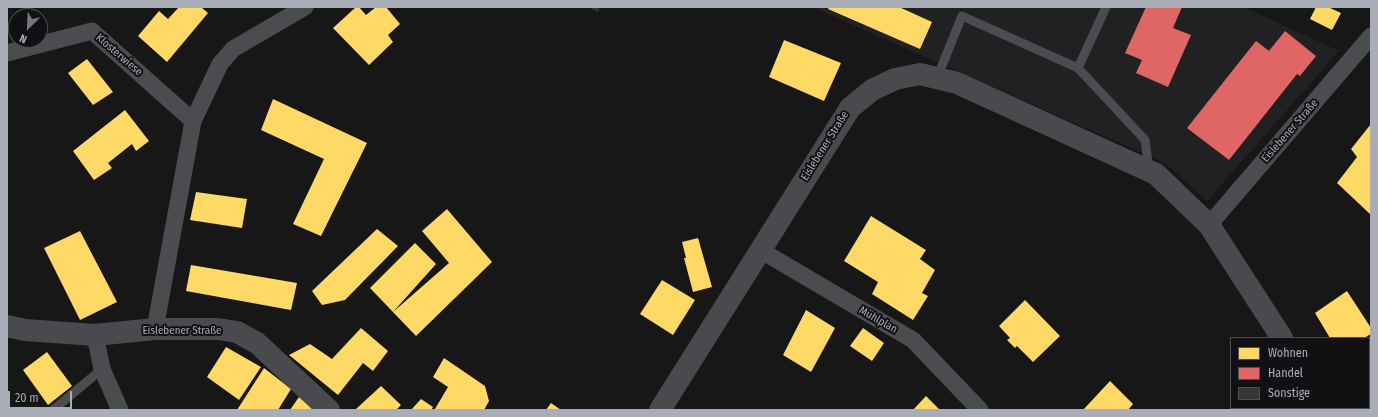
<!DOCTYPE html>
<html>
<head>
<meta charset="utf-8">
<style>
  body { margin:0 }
  #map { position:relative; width:1378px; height:417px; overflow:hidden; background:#171717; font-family:"Fira Sans Condensed",sans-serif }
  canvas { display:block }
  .frame { position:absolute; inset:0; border:8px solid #a8adb8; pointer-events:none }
  .legend { position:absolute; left:1230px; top:337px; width:140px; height:72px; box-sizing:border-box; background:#111113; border:1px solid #4d4f55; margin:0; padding:5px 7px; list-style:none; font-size:12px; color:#a8adb8 }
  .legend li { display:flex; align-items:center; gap:8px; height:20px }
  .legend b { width:20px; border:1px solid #4d4f55 }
  .north { position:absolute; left:8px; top:8px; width:40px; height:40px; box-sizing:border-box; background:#111113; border:1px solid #4d4f55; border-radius:50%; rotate:204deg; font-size:11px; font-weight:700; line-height:16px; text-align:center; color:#a8adb8 }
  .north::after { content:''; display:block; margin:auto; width:14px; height:18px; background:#757880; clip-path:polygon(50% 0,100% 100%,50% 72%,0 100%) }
  .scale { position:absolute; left:8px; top:391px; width:64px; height:18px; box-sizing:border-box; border:2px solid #a8adb8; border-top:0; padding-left:5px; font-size:12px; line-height:14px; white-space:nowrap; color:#a8adb8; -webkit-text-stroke:3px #111113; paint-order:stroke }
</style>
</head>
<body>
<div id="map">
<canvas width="1378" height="417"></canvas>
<div class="frame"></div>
<ul class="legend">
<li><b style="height:11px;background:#ffd966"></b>Wohnen</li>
<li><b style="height:11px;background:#e06666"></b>Handel</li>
<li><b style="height:11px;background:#353536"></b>Sonstige</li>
</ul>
<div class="north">N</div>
<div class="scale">20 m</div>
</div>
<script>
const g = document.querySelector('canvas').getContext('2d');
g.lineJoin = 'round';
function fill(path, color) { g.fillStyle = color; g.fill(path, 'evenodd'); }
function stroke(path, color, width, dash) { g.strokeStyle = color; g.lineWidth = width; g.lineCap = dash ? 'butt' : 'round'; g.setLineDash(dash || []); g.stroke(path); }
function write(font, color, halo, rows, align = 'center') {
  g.font = font + ' "Fira Sans Condensed",sans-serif'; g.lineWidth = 4; g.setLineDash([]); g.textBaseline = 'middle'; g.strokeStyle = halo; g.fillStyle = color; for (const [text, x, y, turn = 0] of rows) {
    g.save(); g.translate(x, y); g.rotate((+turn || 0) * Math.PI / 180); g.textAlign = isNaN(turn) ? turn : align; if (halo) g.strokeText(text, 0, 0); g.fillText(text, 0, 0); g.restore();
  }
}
const built = new Path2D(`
  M 812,7 L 1244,7 L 1339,51 L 1207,201 L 1165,163 Z`);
const homes = new Path2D(`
  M 179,7 L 201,7 L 208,13 L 167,62 L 138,36 L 159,11 L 168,19 Z
  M 356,7 L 359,7 L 366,15 L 376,7 L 386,7 L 400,24 L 388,35 L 393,42 L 369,65 L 333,28 Z
  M 829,7 L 899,7 L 932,22 L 920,49 L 828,9 Z
  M 1316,7 L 1328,7 L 1341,13 L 1332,30 L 1310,19 Z
  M 784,40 L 841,63 L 824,101 L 769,77 Z
  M 87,59 L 113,92 L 93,105 L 68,73 Z
  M 273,99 L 367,143 L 321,236 L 293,224 L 324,159 L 261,130 Z
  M 125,110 L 149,141 L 136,151 L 132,144 L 108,163 L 112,168 L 94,180 L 73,151 Z
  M 1371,124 L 1371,213 L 1370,214 L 1337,183 L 1357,157 L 1351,149 Z
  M 196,192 L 247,199 L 242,228 L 190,220 Z
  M 447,209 L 492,262 L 416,336 L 370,288 L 415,243 L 436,264 L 393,312 L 449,263 L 422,231 Z
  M 871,216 L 926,250 L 920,259 L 935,270 L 922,293 L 928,296 L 913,320 L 872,294 L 878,282 L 844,261 Z
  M 377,229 L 398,246 L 345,300 L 322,305 L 312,291 Z
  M 80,231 L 117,302 L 80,320 L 44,248 Z
  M 698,238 L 712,287 L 693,292 L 684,258 L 686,258 L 682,242 Z
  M 191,265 L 297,283 L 291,310 L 186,291 Z
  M 662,280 L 695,300 L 673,335 L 640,314 Z
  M 1347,291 L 1371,328 L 1371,334 L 1364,338 L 1330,338 L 1315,313 Z
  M 1025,300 L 1060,336 L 1033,362 L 1017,346 L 1015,348 L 1007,340 L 1010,338 L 999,326 Z
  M 806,310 L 835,328 L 811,372 L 783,355 Z
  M 361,328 L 388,351 L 373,371 L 363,363 L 338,395 L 289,355 L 310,344 L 332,359 Z
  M 863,328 L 884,343 L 872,361 L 850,346 Z
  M 226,347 L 261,367 L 239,400 L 207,377 Z
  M 47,352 L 72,386 L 48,405 L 23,370 Z
  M 444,358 L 485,386 L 489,401 L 484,410 L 437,410 L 435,409 L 448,387 L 433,377 Z
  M 264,368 L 291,389 L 278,410 L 237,410 Z
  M 1110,381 L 1133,404 L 1128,410 L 1083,410 Z
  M 381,386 L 401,405 L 396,410 L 357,410 L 356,409 Z
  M 926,396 L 940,410 L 913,410 Z
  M 299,397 L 315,410 L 290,410 Z
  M 421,399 L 433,407 L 431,410 L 411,410 Z
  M 551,403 L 561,410 L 546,410 Z`);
const shops = new Path2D(`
  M 1146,7 L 1182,7 L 1173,28 L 1191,35 L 1168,87 L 1136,73 L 1142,60 L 1125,53 Z
  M 1285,31 L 1316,56 L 1300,76 L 1297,74 L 1229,160 L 1187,128 L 1256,41 L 1269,51 Z`);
const building = new Path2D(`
  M 588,7 L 600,7 L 598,12 Z`);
const lane = new Path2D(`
  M 1078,68 L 1145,140 L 1149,170
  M 937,78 L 962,16 L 1078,68 L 1106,7
  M 53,410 L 102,369`);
const street = new Path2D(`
  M 7,53 L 92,31 L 193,121
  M 1209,225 L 1371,36
  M 760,250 L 913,340 L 980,410
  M 155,329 L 193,121 L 220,64 L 233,49 L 305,7
  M 95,335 L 102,369 L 120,410`);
const secondary = new Path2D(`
  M 7,326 L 25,330 L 95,335 L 155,329 L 218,329 L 237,332 L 257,343 L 329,410
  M 1328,408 L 1329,410
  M 660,410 L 850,108 L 872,90 L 895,79 L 920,74 L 957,83 L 1156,174 L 1209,225 L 1282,338`);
const streetNames = [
  ["Klosterwiese",119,55,41],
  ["Eislebener Straße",1290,131,-49],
  ["Eislebener Straße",825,146,-58],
  ["Mühlplan",878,320,30],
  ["Eislebener Straße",182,331]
];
fill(built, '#212123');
fill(homes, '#ffd966');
fill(shops, '#e06666');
fill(building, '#353536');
stroke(lane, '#4b4c50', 9);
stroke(street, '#4b4c50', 17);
stroke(secondary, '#4a4a4e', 22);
write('11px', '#a8adb8', '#111113', streetNames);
</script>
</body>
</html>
